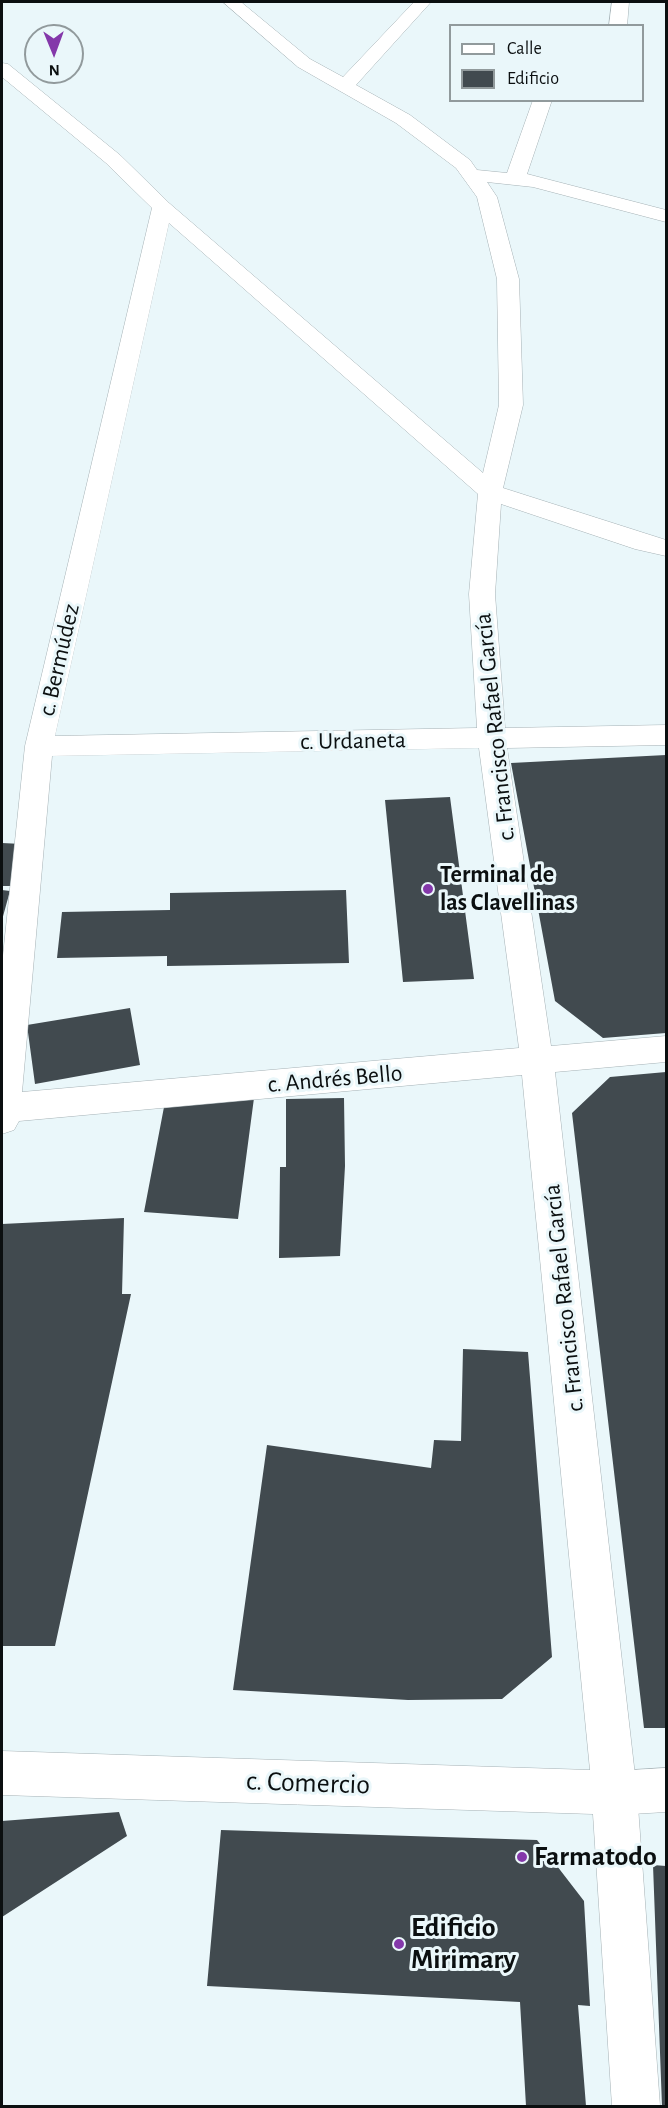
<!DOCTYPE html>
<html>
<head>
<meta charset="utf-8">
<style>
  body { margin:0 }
  #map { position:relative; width:668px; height:2108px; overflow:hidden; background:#eaf7fa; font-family:"Alegreya Sans",sans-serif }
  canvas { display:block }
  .frame { position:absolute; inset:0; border:3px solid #0b0f10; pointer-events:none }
  .legend { position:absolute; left:449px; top:24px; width:195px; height:78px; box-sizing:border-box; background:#eaf7fa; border:2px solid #919a9c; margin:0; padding:8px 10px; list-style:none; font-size:18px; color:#0b0f10 }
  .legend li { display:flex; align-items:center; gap:12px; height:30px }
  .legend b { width:30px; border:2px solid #919a9c }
  .north { position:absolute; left:24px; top:24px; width:60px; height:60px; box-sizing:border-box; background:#eaf7fa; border:2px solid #919a9c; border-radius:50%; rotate:179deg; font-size:16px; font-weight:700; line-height:24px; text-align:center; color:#0b0f10 }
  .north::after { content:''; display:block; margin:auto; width:21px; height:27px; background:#8438aa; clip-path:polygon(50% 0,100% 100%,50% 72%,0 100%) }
</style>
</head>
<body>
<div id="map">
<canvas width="668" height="2108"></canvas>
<div class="frame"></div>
<ul class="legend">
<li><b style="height:8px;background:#fff"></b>Calle</li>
<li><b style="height:16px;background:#414a4f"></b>Edificio</li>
</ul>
<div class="north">N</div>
</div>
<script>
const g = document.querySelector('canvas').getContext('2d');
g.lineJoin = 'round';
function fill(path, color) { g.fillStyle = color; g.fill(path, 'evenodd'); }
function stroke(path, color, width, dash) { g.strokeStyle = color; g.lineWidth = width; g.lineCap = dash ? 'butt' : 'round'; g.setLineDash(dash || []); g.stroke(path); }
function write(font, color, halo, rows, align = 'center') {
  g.font = font + ' "Alegreya Sans",sans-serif'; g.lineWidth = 6; g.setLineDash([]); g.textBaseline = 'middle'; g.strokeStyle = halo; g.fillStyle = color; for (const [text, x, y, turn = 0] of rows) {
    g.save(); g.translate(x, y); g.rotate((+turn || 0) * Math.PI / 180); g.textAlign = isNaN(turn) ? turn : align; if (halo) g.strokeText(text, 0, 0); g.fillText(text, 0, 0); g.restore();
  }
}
const building = new Path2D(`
  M 666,755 L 666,1033 L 603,1038 L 555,1001 L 511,763 Z
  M 450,797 L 474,979 L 403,982 L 385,800 Z
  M 2,843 L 22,844 L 15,886 L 2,886 Z
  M 2,890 L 10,891 L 2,920 Z
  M 346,890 L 349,963 L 167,966 L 167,956 L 57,958 L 62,912 L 170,910 L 170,893 Z
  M 130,1008 L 140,1065 L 35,1084 L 27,1025 Z
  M 666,1072 L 666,1728 L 644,1728 L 572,1113 L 610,1077 Z
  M 254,1098 L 238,1219 L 144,1212 L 164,1107 Z
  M 344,1098 L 345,1166 L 340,1256 L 279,1258 L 280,1167 L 286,1167 L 286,1099 Z
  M 124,1218 L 122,1294 L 131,1294 L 55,1646 L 2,1646 L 2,1224 Z
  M 463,1349 L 528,1352 L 552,1657 L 502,1699 L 408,1700 L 233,1690 L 267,1445 L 431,1468 L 434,1440 L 461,1441 Z
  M 119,1812 L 127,1836 L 2,1917 L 2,1821 Z
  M 221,1830 L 537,1840 L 584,1901 L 590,2006 L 578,2005 L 586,2106 L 526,2106 L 520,2002 L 207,1986 Z
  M 653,1865 L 666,1866 L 666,2106 L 662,2106 Z`);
const pedestrian = new Path2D(`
  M 666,1768 L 666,1812 L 615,1815 L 599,1809 L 593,1793 L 599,1777 L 615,1771 Z`);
const minor = new Path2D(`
  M 223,2 L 241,2 L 310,59 L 343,77 L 414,2 L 431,2 L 356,85 L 410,115 L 470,160 L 477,170 L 507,173 L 533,100 L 552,100 L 527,174 L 666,210 L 666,222 L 533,187 L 487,182 L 497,197 L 519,279 L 523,405 L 503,488 L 666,540 L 666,556 L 635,549 L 501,504 L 495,594 L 505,728 L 666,725 L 666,745 L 507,748 L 551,1046 L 666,1036 L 666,1062 L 555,1072 L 637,1793 L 660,2106 L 612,2106 L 593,1814 L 2,1795 L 2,1751 L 590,1770 L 522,1075 L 19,1121 L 14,1130 L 2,1134 L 2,965 L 25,746 L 152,208 L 106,163 L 2,77 L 2,63 L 8,64 L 120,155 L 169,203 L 483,473 L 499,405 L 497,279 L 477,197 L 456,168 L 396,123 L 298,67 ZM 169,223 L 478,494 L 469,594 L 477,728 L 55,736 ZM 479,748 L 519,1048 L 22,1092 L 52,756 Z
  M 612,2 L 629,2 L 627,26 L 609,26 Z`);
const markers = [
  [428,889,6,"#8438aa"],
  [522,1857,6,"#8438aa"],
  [399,1944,6,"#8438aa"]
];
const streetNames = [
  ["c. Bermúdez",59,660,-77],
  ["c. Francisco Rafael García",495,727,-96],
  ["c. Urdaneta",353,741,-1],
  ["c. Andrés Bello",335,1079,-5],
  ["c. Francisco Rafael García",564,1298,-96]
];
const poiNames = [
  ["Terminal de",440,875],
  ["las Clavellinas",440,903]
];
const nearStreetnames = [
  ["c. Comercio",308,1783,2]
];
const nearPoinames = [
  ["Farmatodo",534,1857],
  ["Edificio",411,1928],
  ["Mirimary",411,1960]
];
fill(building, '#414a4f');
stroke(pedestrian, '#a5b1b5', 1);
stroke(minor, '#a5b1b5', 1);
fill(pedestrian, '#fff');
fill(minor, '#fff');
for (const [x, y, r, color] of markers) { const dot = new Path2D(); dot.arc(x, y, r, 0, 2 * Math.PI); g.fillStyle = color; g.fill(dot); stroke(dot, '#eaf7fa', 2); }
write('24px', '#0b0f10', '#eaf7fa', streetNames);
write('bold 24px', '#0b0f10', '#eaf7fa', poiNames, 'left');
write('28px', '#0b0f10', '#eaf7fa', nearStreetnames);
write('bold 28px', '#0b0f10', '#eaf7fa', nearPoinames, 'left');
</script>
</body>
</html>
